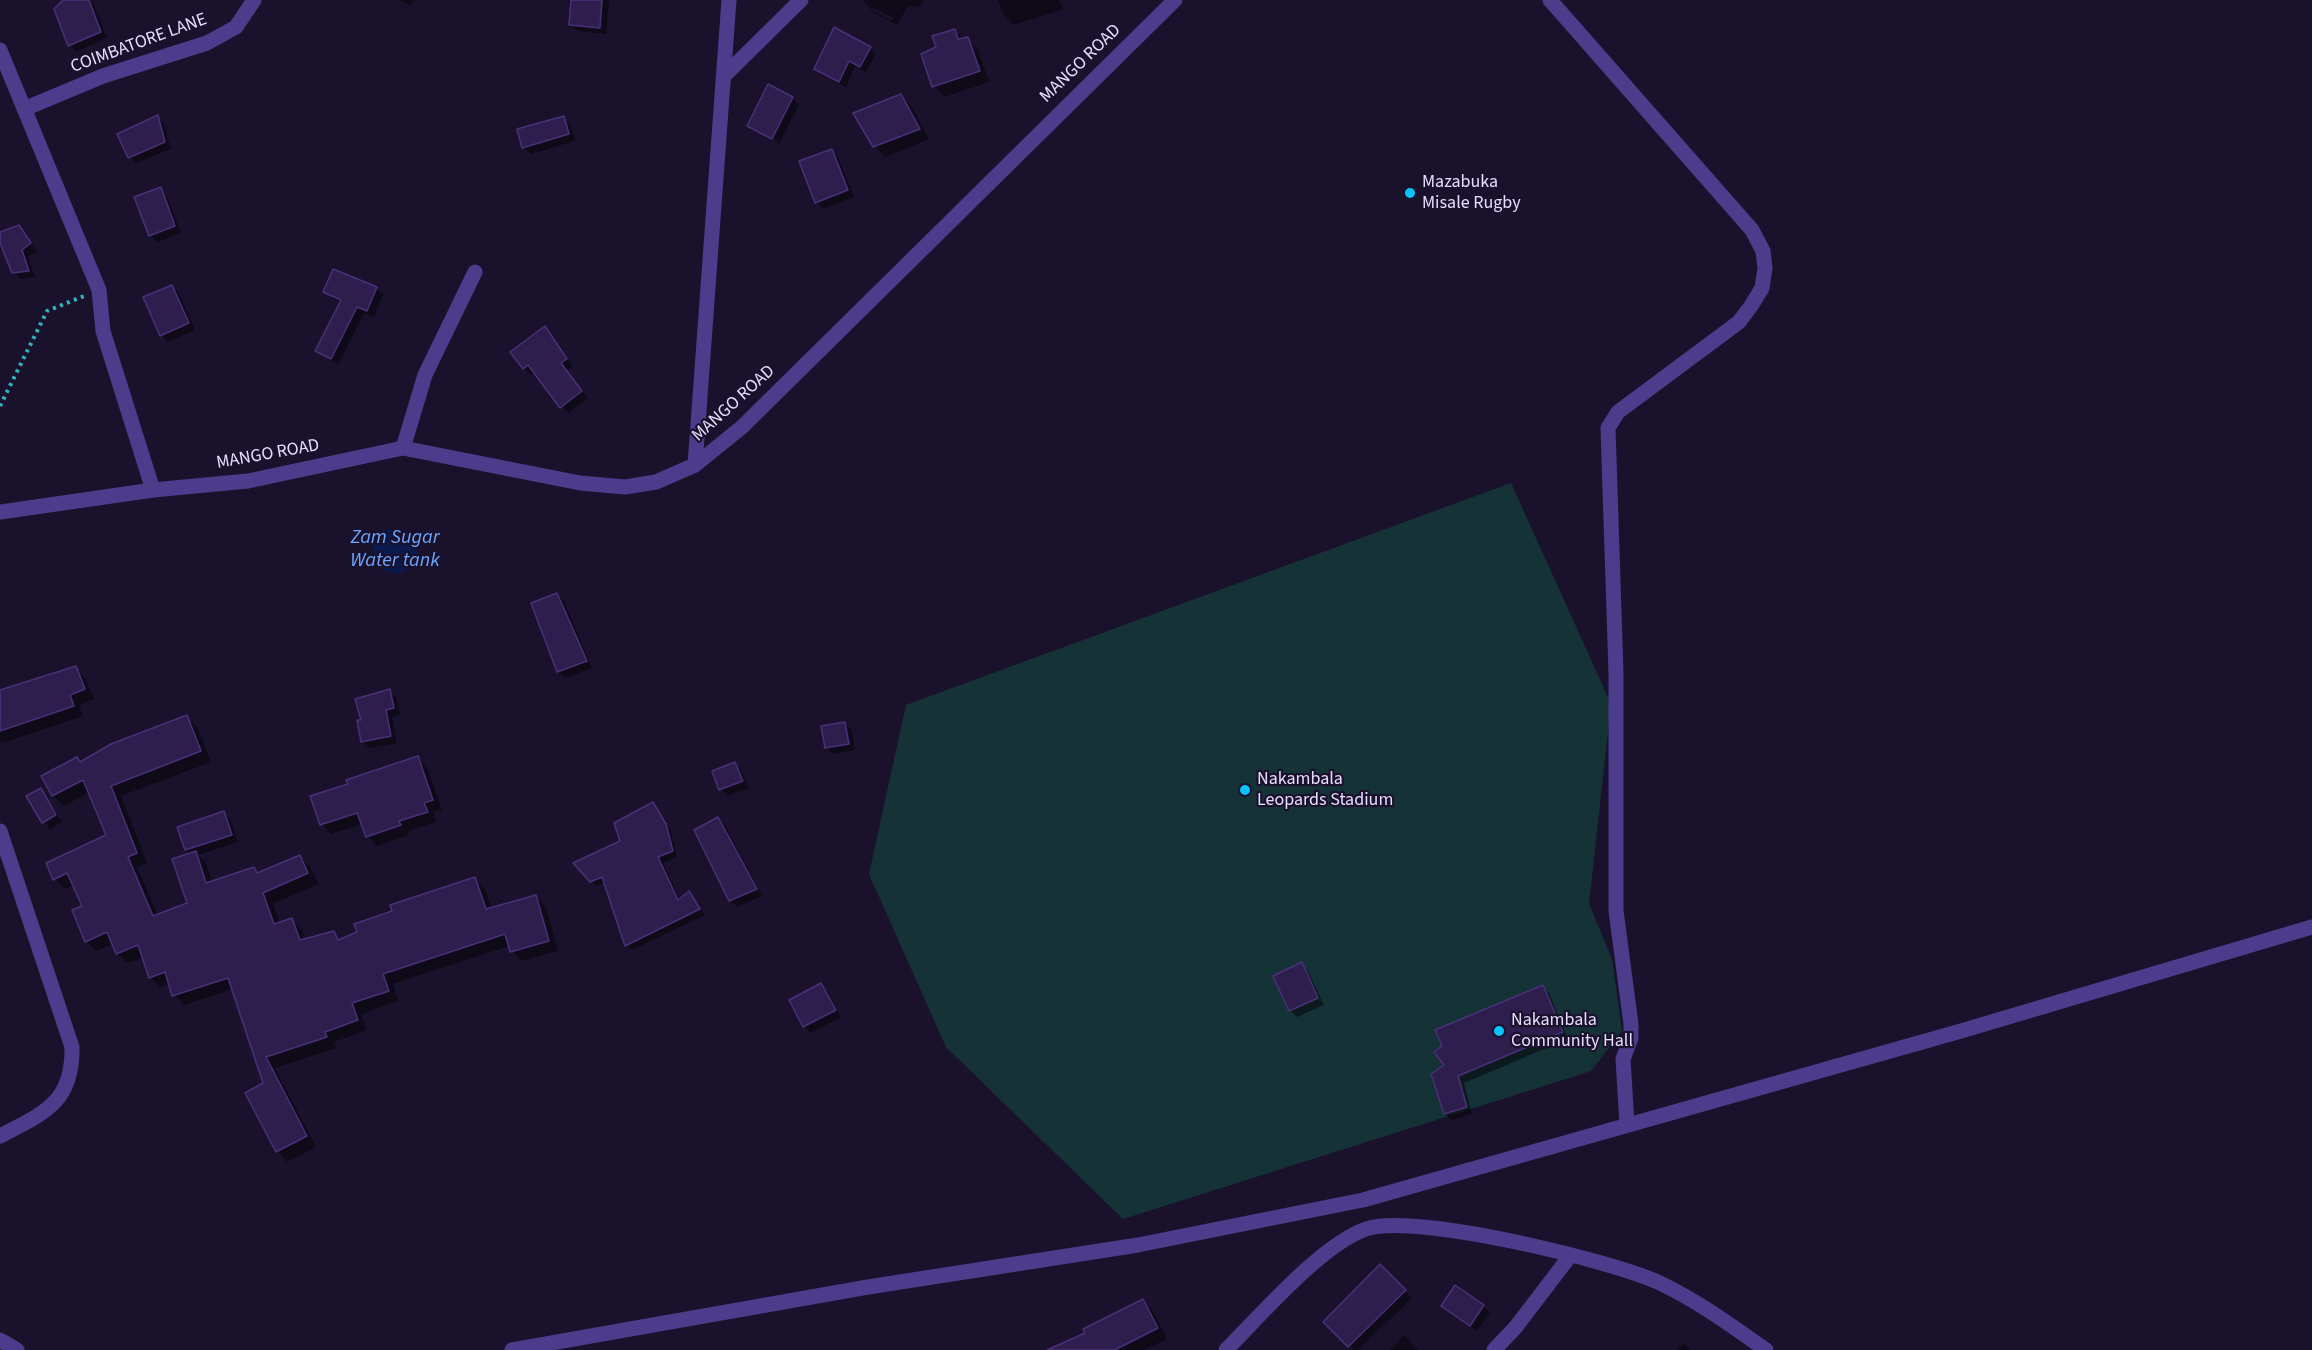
<!DOCTYPE html>
<html>
<head>
<meta charset="utf-8">
<style>
  body { margin:0 }
  canvas { display:block; background:#1a122c }
</style>
</head>
<body>
<canvas width="2312" height="1350"></canvas>
<script>
const g = document.querySelector('canvas').getContext('2d');
g.lineJoin = 'round';
function fill(path, color) { g.fillStyle = color; g.fill(path, 'evenodd'); }
function stroke(path, color, width, dash) { g.strokeStyle = color; g.lineWidth = width; g.lineCap = dash ? 'butt' : 'round'; g.setLineDash(dash || []); g.stroke(path); }
function write(font, color, halo, rows, align = 'center') {
  g.font = font + ' "Source Sans 3",sans-serif'; g.lineWidth = 4.5; g.setLineDash([]); g.textBaseline = 'middle'; g.strokeStyle = halo; g.fillStyle = color; for (const [text, x, y, turn = 0] of rows) {
    g.save(); g.translate(x, y); g.rotate((+turn || 0) * Math.PI / 180); g.textAlign = isNaN(turn) ? turn : align; if (halo) g.strokeText(text, 0, 0); g.fillText(text, 0, 0); g.restore();
  }
}
const green = new Path2D(`
  M 1511,483 L 1611,704 L 1589,904 L 1612,959 L 1622,1031 L 1591,1071 L 1123,1219 L 946,1047 L 869,874 L 906,705 Z`);
const water = new Path2D(`
  M373 551a22 22 0 1 1 44 0a22 22 0 1 1-44 0Z`);
const shadow = new Path2D(`
  M 65,0 L 90,0 L 94,4 L 107,38 L 76,52 L 70,45 L 56,9 Z
  M 400,0 L 414,0 L 410,6 Z
  M 573,0 L 609,0 L 606,34 L 578,31 L 571,25 Z
  M 863,0 L 924,0 L 919,7 L 908,6 L 897,25 L 873,12 ZM 872,7 L 893,18 L 892,21 L 872,10 Z
  M 998,0 L 1059,0 L 1064,9 L 1014,25 L 1003,14 Z
  M 955,31 L 978,49 L 989,82 L 944,97 L 934,86 L 938,48 Z
  M 870,48 L 876,54 L 866,72 L 855,66 L 846,87 L 822,75 L 816,69 Z
  M 769,86 L 792,98 L 799,105 L 779,144 L 755,132 L 778,144 L 779,141 L 755,128 L 755,131 L 749,125 Z
  M 901,96 L 912,107 L 929,139 L 885,157 L 875,146 Z
  M 158,117 L 164,124 L 171,149 L 136,163 L 129,157 Z
  M 563,117 L 570,124 L 575,141 L 531,154 L 524,147 Z
  M 832,150 L 838,157 L 854,197 L 823,209 L 817,202 Z
  M 161,189 L 167,196 L 181,233 L 157,242 L 150,235 Z
  M 18,227 L 37,251 L 28,257 L 35,277 L 21,279 L 14,273 L 0,240 L 0,234 Z
  M 334,271 L 376,289 L 383,295 L 374,317 L 364,313 L 338,365 L 317,351 L 341,303 L 325,292 Z
  M 172,287 L 179,293 L 195,330 L 168,342 L 161,335 Z
  M 545,328 L 573,366 L 567,371 L 588,398 L 568,413 L 535,371 L 531,375 L 524,368 Z
  M 557,595 L 564,601 L 592,668 L 565,678 L 558,671 Z
  M 75,668 L 85,678 L 94,699 L 79,705 L 83,716 L 2,743 L 0,741 L 0,692 Z
  M 389,691 L 396,697 L 400,714 L 392,717 L 397,743 L 369,748 L 363,741 L 362,721 Z
  M 187,717 L 197,727 L 211,762 L 121,796 L 147,863 L 137,867 L 158,916 L 189,904 L 191,854 L 186,850 L 179,828 L 224,813 L 231,820 L 238,842 L 198,855 L 206,863 L 212,882 L 254,868 L 259,874 L 300,856 L 310,867 L 318,884 L 273,904 L 280,924 L 292,920 L 302,930 L 306,940 L 334,933 L 341,940 L 475,879 L 485,889 L 492,909 L 536,897 L 546,907 L 558,951 L 521,961 L 509,946 L 393,984 L 398,1001 L 361,1014 L 367,1030 L 334,1042 L 336,1048 L 275,1068 L 316,1147 L 287,1162 L 277,1151 L 265,1084 L 233,989 L 184,1005 L 174,995 L 170,984 L 160,987 L 150,977 L 142,958 L 127,963 L 117,953 L 113,944 L 96,951 L 86,941 L 84,907 L 74,885 L 65,889 L 55,879 L 108,836 L 90,792 L 64,806 L 53,796 L 43,777 Z
  M 845,724 L 852,730 L 855,750 L 833,754 L 826,747 Z
  M 417,758 L 427,768 L 442,810 L 433,812 L 436,822 L 408,831 L 409,835 L 377,846 L 367,836 L 363,824 L 331,834 L 322,824 L 350,785 Z
  M 735,764 L 742,771 L 749,788 L 727,796 L 721,789 Z
  M 40,790 L 62,822 L 50,829 L 28,797 Z
  M 653,804 L 671,831 L 677,857 L 663,863 L 680,900 L 689,893 L 705,915 L 632,950 L 627,945 L 605,883 L 596,886 L 591,881 Z
  M 718,818 L 725,825 L 762,896 L 737,907 L 730,900 Z
  M 1302,964 L 1308,971 L 1324,1005 L 1297,1017 L 1290,1010 L 1275,976 Z
  M 821,985 L 828,992 L 841,1017 L 811,1033 L 804,1026 Z
  M 1542,987 L 1549,993 L 1568,1039 L 1464,1083 L 1472,1114 L 1452,1120 L 1445,1114 L 1433,1075 Z
  M 1380,1266 L 1412,1298 L 1358,1350 L 1354,1350 L 1325,1322 Z
  M 1143,1301 L 1153,1311 L 1167,1339 L 1144,1350 L 1068,1350 L 1087,1333 Z
  M 1443,1306 L 1483,1306 L 1490,1313 L 1477,1331 Z
  M 1404,1335 L 1419,1350 L 1390,1350 Z
  M 1684,1343 L 1691,1350 L 1676,1350 Z`);
const building = new Path2D(`
  M 63,0 L 89,0 L 101,32 L 68,46 L 54,9 Z
  M 571,0 L 602,0 L 600,28 L 569,25 Z
  M 834,27 L 871,47 L 860,67 L 849,61 L 839,82 L 814,69 Z
  M 955,29 L 958,39 L 968,37 L 980,71 L 932,87 L 921,54 L 936,47 L 932,36 Z
  M 768,84 L 793,97 L 772,139 L 747,126 Z
  M 901,94 L 920,129 L 873,147 L 853,113 Z
  M 158,115 L 165,142 L 128,158 L 117,134 Z
  M 564,116 L 569,134 L 522,148 L 517,129 Z
  M 832,149 L 848,190 L 815,203 L 799,161 Z
  M 161,187 L 175,226 L 149,236 L 134,197 Z
  M 19,225 L 31,243 L 22,250 L 29,271 L 12,273 L 0,243 L 0,232 Z
  M 333,269 L 377,287 L 367,311 L 357,307 L 331,359 L 315,351 L 341,300 L 323,292 Z
  M 172,285 L 189,323 L 160,336 L 143,297 Z
  M 545,326 L 567,359 L 561,363 L 582,391 L 560,408 L 528,365 L 523,369 L 510,352 Z
  M 557,593 L 587,661 L 557,672 L 531,603 Z
  M 76,666 L 85,689 L 70,695 L 74,706 L 0,731 L 0,690 Z
  M 390,689 L 394,708 L 386,710 L 391,736 L 361,742 L 357,720 L 361,720 L 355,699 Z
  M 187,715 L 201,751 L 111,786 L 137,853 L 128,857 L 153,916 L 187,903 L 172,859 L 196,851 L 206,883 L 254,867 L 257,873 L 300,855 L 308,873 L 263,893 L 274,924 L 292,918 L 300,940 L 334,931 L 338,940 L 357,932 L 354,924 L 392,911 L 390,905 L 475,877 L 486,909 L 536,895 L 549,941 L 510,952 L 505,934 L 383,974 L 389,991 L 352,1003 L 358,1020 L 325,1032 L 327,1037 L 266,1057 L 307,1136 L 276,1152 L 245,1093 L 263,1083 L 228,978 L 172,996 L 165,972 L 149,978 L 138,945 L 116,954 L 107,932 L 85,942 L 72,910 L 82,906 L 67,873 L 53,880 L 46,863 L 106,835 L 83,780 L 52,796 L 41,776 L 77,757 L 80,762 L 111,744 Z
  M 845,722 L 849,744 L 825,748 L 821,726 Z
  M 418,756 L 433,800 L 424,803 L 428,812 L 399,821 L 401,825 L 366,837 L 357,813 L 320,825 L 310,796 L 348,784 L 346,780 Z
  M 735,762 L 743,781 L 719,790 L 712,771 Z
  M 41,788 L 56,815 L 42,823 L 26,796 Z
  M 653,802 L 666,824 L 673,851 L 658,857 L 678,900 L 689,891 L 700,909 L 625,946 L 602,877 L 590,882 L 573,863 L 620,841 L 614,823 Z
  M 224,811 L 232,835 L 185,850 L 177,827 Z
  M 718,817 L 757,889 L 729,901 L 694,830 Z
  M 1302,962 L 1318,998 L 1289,1011 L 1273,976 Z
  M 821,983 L 836,1010 L 803,1027 L 789,1000 Z
  M 1543,985 L 1563,1032 L 1458,1076 L 1467,1107 L 1444,1114 L 1431,1074 L 1444,1065 L 1434,1052 L 1442,1046 L 1435,1030 Z
  M 1380,1264 L 1406,1290 L 1348,1347 L 1323,1322 Z
  M 1455,1285 L 1484,1305 L 1470,1326 L 1441,1306 Z
  M 1143,1299 L 1158,1328 L 1115,1350 L 1047,1350 L 1085,1333 L 1083,1329 Z`);
const path = new Path2D(`
  M 0,406 L 47,311 L 84,296`);
const minor = new Path2D(`
  M 1550,0 L 1752,230 L 1763,251 L 1765,268 L 1762,288 L 1751,306 L 1739,322 L 1618,412 L 1608,428 L 1616,673 L 1616,911 L 1631,1024 L 1631,1038 L 1623,1059 L 1627,1125
  M 0,50 L 99,290 L 103,331 L 153,490
  M 725,75 L 801,0
  M 24,109 L 103,76 L 207,43 L 236,27 L 254,0
  M 403,448 L 425,375 L 475,272
  M 695,465 L 729,0
  M 0,512 L 153,490 L 248,481 L 403,448 L 580,483 L 625,487 L 656,482 L 695,465 L 742,427 L 1175,0
  M 0,831 L 72,1047 C 73,1103 44,1113 0,1136
  M 0,1340 L 17,1350
  M 512,1350 L 868,1287 L 1138,1245 L 1363,1200 L 1961,1031 L 2312,927
  M 1226,1350 C 1260,1316 1322,1244 1366,1229 C 1413,1212 1614,1261 1662,1284 C 1699,1302 1732,1326 1766,1350
  M 1494,1350 L 1515,1328 L 1570,1256`);
const markers = [
  [1410,193,6,"#0ac3fe"],
  [1245,790,6,"#0ac3fe"],
  [1499,1031,6,"#0ac3fe"]
];
const streetNames = [
  ["COIMBATORE LANE",139,44,-20],
  ["MANGO ROAD",1081,64,-44],
  ["MANGO ROAD",734,404,-42],
  ["MANGO ROAD",268,455,-10]
];
const poiNames = [
  ["Mazabuka",1422,183],
  ["Misale Rugby",1422,204],
  ["Nakambala",1257,780],
  ["Leopards Stadium",1257,801],
  ["Nakambala",1511,1021],
  ["Community Hall",1511,1042]
];
const waterNames = [
  ["Zam Sugar",395,539],
  ["Water tank",395,562]
];
fill(green, '#153337');
fill(water, '#0b1a4c');
fill(shadow, '#0007');
fill(building, '#2e1e4d');
stroke(building, '#493079', 1.5);
stroke(path, '#31b3bf', 4, [3, 4.5]);
stroke(minor, '#4b3d8b', 15);
for (const [x, y, r, color] of markers) { const dot = new Path2D(); dot.arc(x, y, r, 0, 2 * Math.PI); g.fillStyle = color; g.fill(dot); stroke(dot, '#1a122c', 2); }
write('18px', '#e6ddff', '#1a122c', streetNames);
write('18px', '#e6ddff', '#1a122c', poiNames, 'left');
write('italic 20px', '#6ca6fe', '#1a122c', waterNames);
</script>
</body>
</html>
